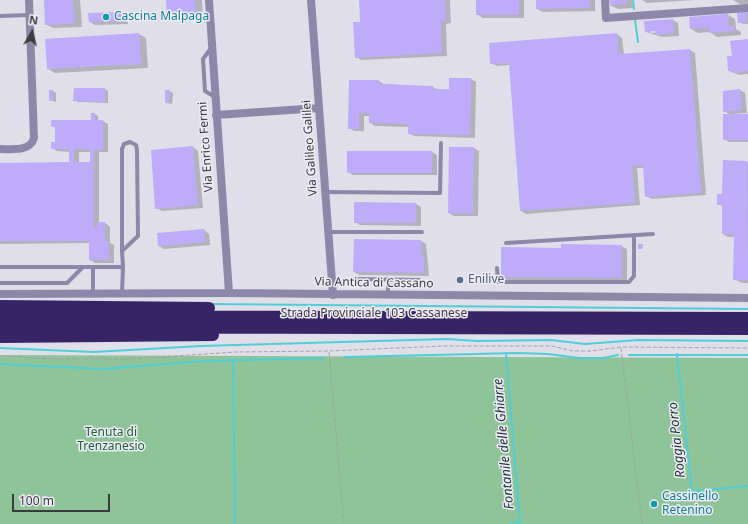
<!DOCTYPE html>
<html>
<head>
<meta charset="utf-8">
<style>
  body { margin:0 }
  #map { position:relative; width:748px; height:524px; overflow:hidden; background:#e0dee9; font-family:"Noto Sans",sans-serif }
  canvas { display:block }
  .north { position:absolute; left:12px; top:12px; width:40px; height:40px; -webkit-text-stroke:3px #eeebf7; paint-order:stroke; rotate:8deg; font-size:11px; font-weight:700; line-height:16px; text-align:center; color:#3b3a3f }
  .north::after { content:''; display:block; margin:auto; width:14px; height:18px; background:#3b3a3f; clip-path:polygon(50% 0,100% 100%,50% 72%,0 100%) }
  .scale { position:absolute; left:12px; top:494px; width:98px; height:18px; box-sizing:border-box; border:2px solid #3b3a3f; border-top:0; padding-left:5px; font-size:12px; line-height:14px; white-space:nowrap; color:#3b3a3f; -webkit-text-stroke:3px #eeebf7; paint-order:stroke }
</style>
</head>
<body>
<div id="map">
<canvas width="748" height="524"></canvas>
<div class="north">N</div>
<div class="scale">100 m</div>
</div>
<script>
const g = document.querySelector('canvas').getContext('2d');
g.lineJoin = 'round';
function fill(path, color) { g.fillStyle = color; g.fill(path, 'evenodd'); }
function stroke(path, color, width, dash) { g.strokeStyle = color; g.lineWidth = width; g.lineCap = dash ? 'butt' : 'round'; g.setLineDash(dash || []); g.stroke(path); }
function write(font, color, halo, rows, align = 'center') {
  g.font = font + ' "Noto Sans",sans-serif'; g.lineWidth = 3; g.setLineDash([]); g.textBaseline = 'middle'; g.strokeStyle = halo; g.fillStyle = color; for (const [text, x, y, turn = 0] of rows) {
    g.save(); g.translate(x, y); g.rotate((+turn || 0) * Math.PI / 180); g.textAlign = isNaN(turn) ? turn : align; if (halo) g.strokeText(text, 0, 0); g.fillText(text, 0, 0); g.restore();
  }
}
const green = new Path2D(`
  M 0,355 L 748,358 L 748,524 L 0,524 Z`);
const shadow = new Path2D(`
  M 45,0 L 80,0 L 82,27 L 53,28 L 46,24 Z
  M 167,0 L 202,0 L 203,19 L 175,21 L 168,17 Z
  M 360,0 L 450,0 L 451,23 L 446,24 L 447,56 L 361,60 L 356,57 L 361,23 Z
  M 477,0 L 524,0 L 524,18 L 483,18 L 477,14 Z
  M 537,0 L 595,0 L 595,11 L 543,12 L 537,9 Z
  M 610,0 L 632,0 L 633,8 L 618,9 L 610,5 Z
  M 642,0 L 695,0 L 647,3 Z
  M 733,0 L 748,0 L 748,4 L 741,5 Z
  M 746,12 L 748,13 L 748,24 L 743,24 L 739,22 L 739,13 Z
  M 122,13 L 128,16 L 128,24 L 95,25 L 90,22 Z
  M 728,15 L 735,19 L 736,29 L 741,32 L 741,35 L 717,37 L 710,32 L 698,33 L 691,29 Z
  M 673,20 L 678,23 L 679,36 L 662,37 L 646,32 ZM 660,30 L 660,32 L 650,33 L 650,31 Z
  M 139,34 L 146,38 L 148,68 L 55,73 L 48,69 Z
  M 617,34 L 622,38 L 624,55 L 690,50 L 695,53 L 706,195 L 652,199 L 646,196 L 644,168 L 637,168 L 640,205 L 526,214 L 521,211 L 510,65 L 497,66 L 491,63 Z
  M 748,40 L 748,74 L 739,75 L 729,71 L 733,57 Z
  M 450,79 L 471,79 L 476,82 L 475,138 L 414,136 L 409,133 L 409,127 L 375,126 L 370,123 L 370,116 L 364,116 L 364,131 L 354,131 L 349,128 L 379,81 L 384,84 L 433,87 L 438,90 L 450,90 Z
  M 105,89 L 108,91 L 108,103 L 78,102 L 74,100 Z
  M 740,90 L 745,93 L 747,113 L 731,114 L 731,115 L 724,111 Z
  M 53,91 L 56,93 L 56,102 L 50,100 Z
  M 169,91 L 173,93 L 172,104 L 166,103 Z
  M 94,114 L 98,116 L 98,121 L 103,121 L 108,124 L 108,152 L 99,152 L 99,223 L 105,223 L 110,227 L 110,243 L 114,245 L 114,263 L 95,263 L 90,260 L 90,243 L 0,244 L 0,164 L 70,163 L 70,152 L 57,151 L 52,148 L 56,143 L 56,128 L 52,126 L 92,121 ZM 79,152 L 91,152 L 91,163 L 79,163 Z
  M 748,115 L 748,142 L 729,142 L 724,139 Z
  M 193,147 L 198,151 L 203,208 L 162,211 L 156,208 Z
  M 474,148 L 479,151 L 478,216 L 454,216 L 449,213 Z
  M 432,152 L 437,155 L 437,175 L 353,175 L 348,172 Z
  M 724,161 L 748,162 L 748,283 L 742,283 L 734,279 L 735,237 L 728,237 L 723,234 L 723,206 L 718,204 L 723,195 Z
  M 416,204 L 421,207 L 421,226 L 360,225 L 355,222 Z
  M 204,230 L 209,234 L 210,245 L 164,249 L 159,246 Z
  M 421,241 L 426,244 L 429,276 L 360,275 L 354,272 Z
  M 621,246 L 627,249 L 627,280 L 507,280 L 502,277 L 562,249 Z`);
const stream = new Path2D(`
  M 633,0 L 634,9
  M 635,20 L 638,42
  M 211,304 L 748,309
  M 0,348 L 94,352 L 201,346 L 447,339 L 477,341 L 551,340 L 585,344 L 638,340 L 748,341
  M 506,353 L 520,523 L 509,524
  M 677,354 L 692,491 L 748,486
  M 629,355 L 748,355
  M 345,357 L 518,353 L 548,354 L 579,358 L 603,358 L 618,355
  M 233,360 L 235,524
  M 0,364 L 102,369 L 205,361 L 324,358`);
const building = new Path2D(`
  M 44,0 L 73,0 L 75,23 L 45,25 Z
  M 166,0 L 195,0 L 196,16 L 167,17 Z
  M 359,0 L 445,0 L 446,21 L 441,21 L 442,53 L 355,58 L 353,22 L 360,22 Z
  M 476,0 L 519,0 L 519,15 L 476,15 Z
  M 536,0 L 590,0 L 590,8 L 536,9 Z
  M 609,0 L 626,0 L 626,4 L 610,5 Z
  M 746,11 L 747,22 L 738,23 L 737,12 Z
  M 123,12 L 123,21 L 89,22 L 88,13 Z
  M 728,14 L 729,27 L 734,26 L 734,31 L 709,33 L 709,28 L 690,29 L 689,17 Z
  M 673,19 L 674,33 L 655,35 L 655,31 L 645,32 L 644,21 Z
  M 139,33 L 141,64 L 47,69 L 45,39 Z
  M 617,33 L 619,54 L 690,49 L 701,193 L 645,197 L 643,165 L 632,166 L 635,203 L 520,211 L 509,63 L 490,64 L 489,43 Z
  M 748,39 L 748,71 L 733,73 L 732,71 L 728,71 L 727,56 L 732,56 L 730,41 Z
  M 449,78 L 471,78 L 470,135 L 408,134 L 408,124 L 369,123 L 369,113 L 359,113 L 359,129 L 348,129 L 349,80 L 379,80 L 379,84 L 433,86 L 433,89 L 449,89 Z
  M 74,88 L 105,88 L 105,102 L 73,101 Z
  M 740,89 L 742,110 L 723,112 L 723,91 Z
  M 49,90 L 53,90 L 53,101 L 49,101 Z
  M 165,90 L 170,90 L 169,103 L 165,103 Z
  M 91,113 L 95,113 L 95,120 L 103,120 L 103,150 L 94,150 L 94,228 L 97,228 L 97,222 L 105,222 L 105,241 L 108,241 L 109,260 L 89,260 L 89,241 L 0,241 L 0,163 L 69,162 L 69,149 L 51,149 L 51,142 L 55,142 L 55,127 L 51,126 L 51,120 L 91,120 ZM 74,149 L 90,149 L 90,162 L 74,162 Z
  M 723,114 L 748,114 L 748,140 L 723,140 Z
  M 193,146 L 198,205 L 155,209 L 151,150 Z
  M 449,147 L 474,147 L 473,214 L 448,213 Z
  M 347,151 L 432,151 L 432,173 L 347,173 Z
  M 723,160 L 747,161 L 748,280 L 733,280 L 734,234 L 722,234 L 722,205 L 717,205 L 717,194 L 722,194 Z
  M 354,202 L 416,203 L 416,223 L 354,223 Z
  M 204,229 L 205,242 L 158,246 L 157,233 Z
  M 354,239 L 421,240 L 421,256 L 424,256 L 424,273 L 353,272 Z
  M 561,244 L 622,245 L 622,278 L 501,277 L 501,247 L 561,248 Z
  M 638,244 L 643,244 L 642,249 L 638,249 Z`);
const path = new Path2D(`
  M 621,348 L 642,524
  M 329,352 L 344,524
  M 0,356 L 54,359 L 128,359 L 236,352 L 329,351 L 443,346 L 552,346 L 573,351 L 591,351 L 621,347 L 748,348`);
const lane = new Path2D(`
  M 0,16 L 29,15
  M 211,48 L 203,59 L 205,91 L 215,97
  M 325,192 L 440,193 L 441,143
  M 329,232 L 422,232
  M 506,243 L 653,234
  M 0,267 L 123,267 L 122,251 L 122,149 L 124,144 L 130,142 L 136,145 L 137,150 L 138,236 L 122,251
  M 497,268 L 498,282 L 629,282 L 634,276 L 634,235
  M 354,279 L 419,280
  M 388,280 L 388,295
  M 0,283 L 67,283 L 83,267
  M 122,293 L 123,267
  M 93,294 L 93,267`);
const street = new Path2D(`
  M 209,0 L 229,293
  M 311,0 L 333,295
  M 605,0 L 606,18 L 748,8
  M 216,115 L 319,108
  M 0,149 C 12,149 30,152 34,138 L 29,0
  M 0,294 L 229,293 L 748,298`);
const highway = new Path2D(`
  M 0,306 L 209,308
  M 0,316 L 748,318
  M 0,327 L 748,329
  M 0,337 L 213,335`);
const markers = [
  [106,17,4,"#0f9aa8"],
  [460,280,4,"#5c6f8a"],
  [654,504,4,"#0f9aa8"]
];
const cultureNames = [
  ["Cascina Malpaga",114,17],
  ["Cassinello",662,497],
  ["Retenino",662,511]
];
const streetNames = [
  ["Via Enrico Fermi",206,147,-94],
  ["Via Galileo Galilei",310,148,-94],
  ["Via Antica di Cassano",374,283,1],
  ["Strada Provinciale 103 Cassanese",374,314]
];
const serviceNames = [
  ["Enilive",468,280]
];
const parkNames = [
  ["Tenuta di",111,433],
  ["Trenzanesio",111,447]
];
const waterNames = [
  ["Roggia Porro",677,440,-96],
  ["Fontanile delle Ghiarre",504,444,-95]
];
fill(green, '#8ec497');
fill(shadow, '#0003');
stroke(stream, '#50ced8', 2);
fill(building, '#beabf9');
stroke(path, '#a3a1aa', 1, [4, 2]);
stroke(lane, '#8d88a9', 4);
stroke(street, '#8d88a9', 8);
stroke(highway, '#362466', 12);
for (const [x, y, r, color] of markers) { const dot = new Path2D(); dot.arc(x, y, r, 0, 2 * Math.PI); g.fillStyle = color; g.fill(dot); stroke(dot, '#eeebf7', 1.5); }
write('12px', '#0d838f', '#eeebf7', cultureNames, 'left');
write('12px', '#3b3a3f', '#eeebf7', streetNames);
write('12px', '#4e5e75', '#eeebf7', serviceNames, 'left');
write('12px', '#18642e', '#eeebf7', parkNames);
write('italic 13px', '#203638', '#eeebf7', waterNames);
</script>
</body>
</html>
